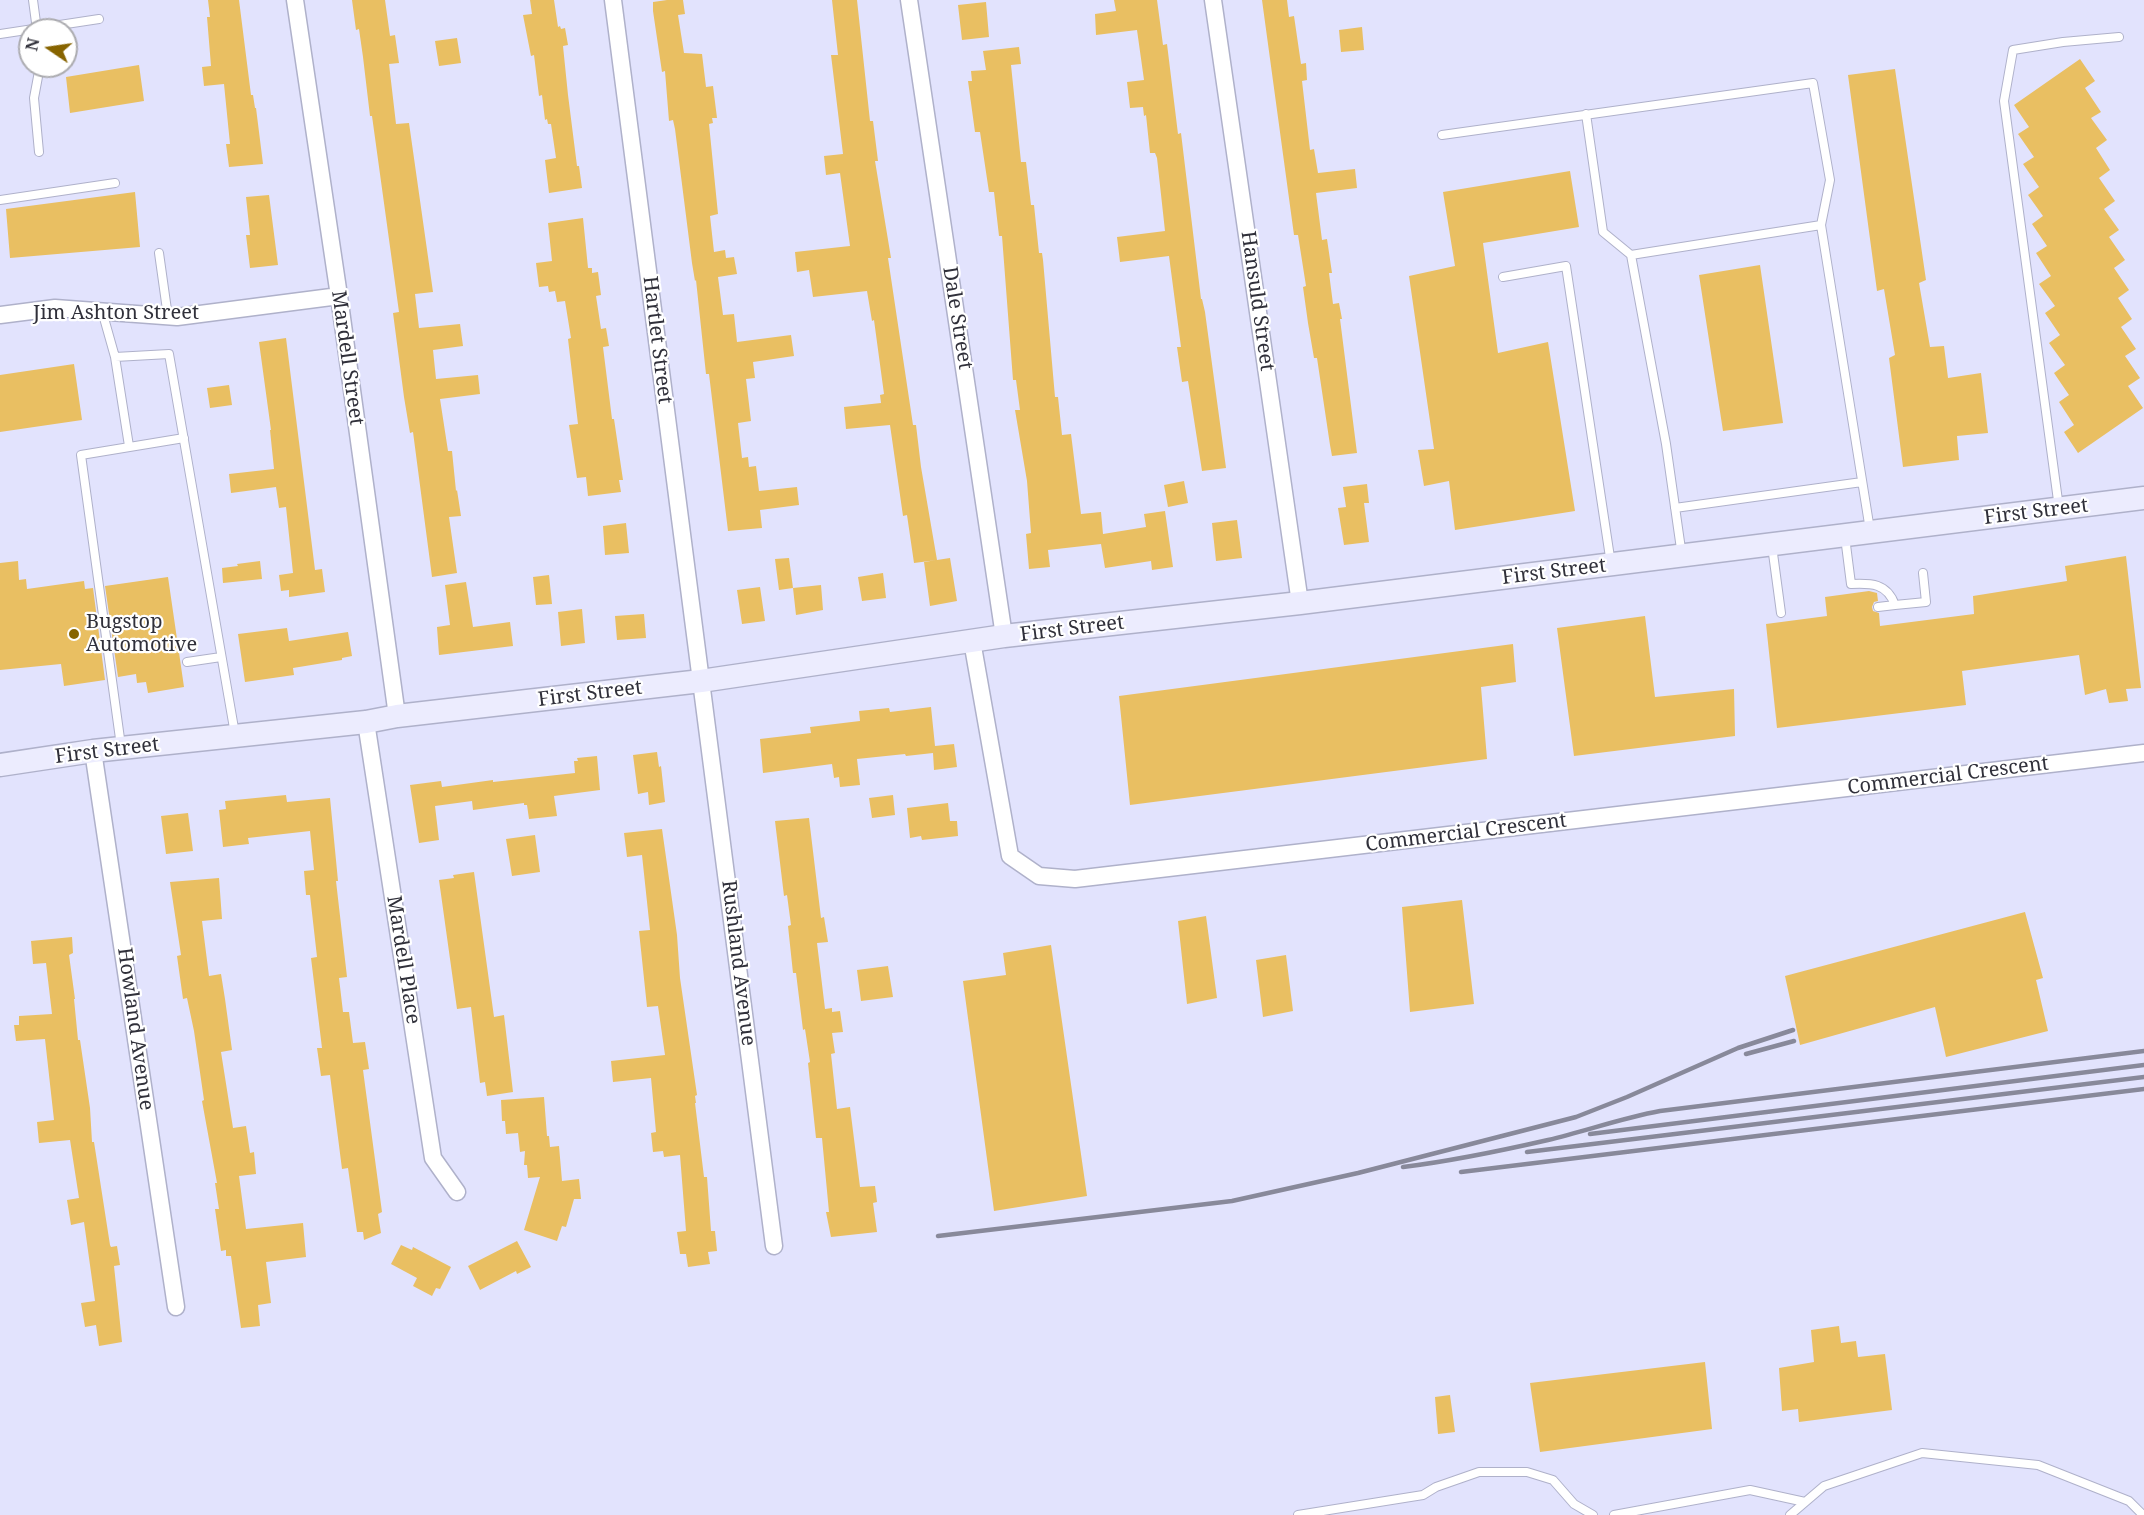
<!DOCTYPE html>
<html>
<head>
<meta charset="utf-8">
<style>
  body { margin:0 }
  #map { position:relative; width:2144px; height:1515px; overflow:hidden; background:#e2e3fd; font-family:"Noto Serif",serif }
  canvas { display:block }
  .north { position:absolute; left:18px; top:18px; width:60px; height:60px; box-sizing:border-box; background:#fff; border:2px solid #acacb0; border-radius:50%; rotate:283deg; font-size:16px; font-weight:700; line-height:24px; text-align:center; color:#30303a }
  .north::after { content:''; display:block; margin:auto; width:21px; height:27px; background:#876400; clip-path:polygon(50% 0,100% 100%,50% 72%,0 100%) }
</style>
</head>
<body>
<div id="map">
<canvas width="2144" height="1515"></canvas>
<div class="north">N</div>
</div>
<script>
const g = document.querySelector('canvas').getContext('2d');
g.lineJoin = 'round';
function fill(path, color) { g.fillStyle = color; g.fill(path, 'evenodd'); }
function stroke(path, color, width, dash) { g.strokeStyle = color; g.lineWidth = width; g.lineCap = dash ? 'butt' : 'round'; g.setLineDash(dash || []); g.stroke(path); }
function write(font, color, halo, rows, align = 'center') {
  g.font = font + ' "Noto Serif",serif'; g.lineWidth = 4.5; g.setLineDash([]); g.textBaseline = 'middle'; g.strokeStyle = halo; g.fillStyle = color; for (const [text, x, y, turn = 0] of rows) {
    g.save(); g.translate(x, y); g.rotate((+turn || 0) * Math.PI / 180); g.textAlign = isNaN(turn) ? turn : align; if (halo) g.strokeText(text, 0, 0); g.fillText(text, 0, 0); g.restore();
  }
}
const building = new Path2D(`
  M 208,0 L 239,0 L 251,95 L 253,95 L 255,108 L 256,108 L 263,164 L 229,167 L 226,144 L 230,144 L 224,84 L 204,86 L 202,67 L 211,66 L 207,17 L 210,17 Z
  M 352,0 L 385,0 L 390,36 L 395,35 L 399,63 L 389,64 L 396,124 L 409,123 L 433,292 L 415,294 L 419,328 L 460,324 L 463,346 L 433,350 L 436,379 L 478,375 L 480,394 L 440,399 L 448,451 L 452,451 L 456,491 L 457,490 L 461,516 L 449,517 L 457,573 L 432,577 L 413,432 L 410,433 L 404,397 L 393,313 L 399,312 L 372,116 L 370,116 L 363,57 L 359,29 L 356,30 Z
  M 530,0 L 554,0 L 558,27 L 560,26 L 561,29 L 565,28 L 568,45 L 563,46 L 568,95 L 577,166 L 579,166 L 582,188 L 549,193 L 545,160 L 556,158 L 551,124 L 548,124 L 547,119 L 545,120 L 542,95 L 539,96 L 534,55 L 531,56 L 523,15 L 532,14 Z
  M 667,0 L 683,0 L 685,14 L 678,15 L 684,53 L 702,54 L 706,87 L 713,86 L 717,118 L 712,118 L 713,123 L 709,124 L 718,214 L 710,216 L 714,252 L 725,250 L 726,258 L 734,257 L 737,274 L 718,277 L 723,315 L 734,314 L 737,342 L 791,335 L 794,356 L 753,362 L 755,378 L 746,379 L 751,421 L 738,423 L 742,458 L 748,457 L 749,467 L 756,466 L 759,491 L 797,487 L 799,505 L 760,510 L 762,528 L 728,531 L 709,374 L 706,374 L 696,280 L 695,281 L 692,263 L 675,129 L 673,120 L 669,121 L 665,71 L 662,72 L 653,11 L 653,2 Z
  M 832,0 L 857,0 L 870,121 L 873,121 L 878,161 L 875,161 L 891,258 L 888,258 L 913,425 L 916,425 L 921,467 L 937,560 L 914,563 L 907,515 L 903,516 L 890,425 L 846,429 L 844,407 L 881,403 L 880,395 L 884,394 L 874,320 L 872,321 L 867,291 L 813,297 L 809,270 L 797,272 L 795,252 L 850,246 L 840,173 L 826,175 L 824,156 L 843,154 L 831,55 L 838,55 Z
  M 1114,0 L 1157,0 L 1163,45 L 1167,44 L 1178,134 L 1181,133 L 1201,299 L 1202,299 L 1205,312 L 1226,468 L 1202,471 L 1188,381 L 1182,382 L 1177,347 L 1181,347 L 1169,256 L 1120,262 L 1117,237 L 1165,231 L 1157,158 L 1155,153 L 1150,153 L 1146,115 L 1144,116 L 1143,107 L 1130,108 L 1127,82 L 1144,80 L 1137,30 L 1096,35 L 1095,14 L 1116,11 Z
  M 1262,0 L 1287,0 L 1289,17 L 1294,16 L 1301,64 L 1306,63 L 1307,80 L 1302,81 L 1310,150 L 1314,149 L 1318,173 L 1355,169 L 1357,188 L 1316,193 L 1322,240 L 1327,239 L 1332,273 L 1329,273 L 1333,304 L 1339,303 L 1342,319 L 1340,319 L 1357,453 L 1332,456 L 1330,445 L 1317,358 L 1314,358 L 1308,323 L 1303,287 L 1306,286 L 1298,235 L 1294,235 Z
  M 986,2 L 989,37 L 962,40 L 958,5 Z
  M 1362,27 L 1364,50 L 1341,52 L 1339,30 Z
  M 457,38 L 461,63 L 439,66 L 435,41 Z
  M 1019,47 L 1021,64 L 1011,65 L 1021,162 L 1026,162 L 1031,205 L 1034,205 L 1039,253 L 1042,253 L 1043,260 L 1055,397 L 1058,397 L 1062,435 L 1071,434 L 1081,514 L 1101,512 L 1103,534 L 1146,527 L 1144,514 L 1165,511 L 1173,567 L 1152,570 L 1151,561 L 1105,568 L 1101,544 L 1048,550 L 1050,567 L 1029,569 L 1026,534 L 1031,533 L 1027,481 L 1015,410 L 1020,410 L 1016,380 L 1013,380 L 1002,236 L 999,236 L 994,192 L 989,192 L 980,132 L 975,132 L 968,81 L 972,81 L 971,71 L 986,70 L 983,51 Z
  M 2080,59 L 2095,81 L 2085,88 L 2101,112 L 2091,118 L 2107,140 L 2096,148 L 2110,170 L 2099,178 L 2115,201 L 2104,209 L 2119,230 L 2109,237 L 2125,260 L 2114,268 L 2129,290 L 2118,298 L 2132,319 L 2121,327 L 2136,349 L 2125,356 L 2140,378 L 2128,386 L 2143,408 L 2078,453 L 2064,432 L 2074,425 L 2059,402 L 2069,395 L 2054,373 L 2065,365 L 2049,343 L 2060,335 L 2045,313 L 2055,306 L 2039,284 L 2051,276 L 2036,253 L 2047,246 L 2032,224 L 2043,216 L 2028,195 L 2039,187 L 2023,164 L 2034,157 L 2018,134 L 2029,127 L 2014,105 Z
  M 139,65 L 144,101 L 70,113 L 66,77 Z
  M 1895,69 L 1926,280 L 1919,283 L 1930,347 L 1944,346 L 1948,378 L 1981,373 L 1988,433 L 1957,436 L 1959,460 L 1903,467 L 1889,358 L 1895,355 L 1884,289 L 1877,291 L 1848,75 Z
  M 1570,171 L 1579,227 L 1483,243 L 1498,353 L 1548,342 L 1575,511 L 1455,530 L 1449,481 L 1424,486 L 1418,450 L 1434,449 L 1409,276 L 1455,266 L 1443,192 Z
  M 135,192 L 140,247 L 10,258 L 6,209 Z
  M 269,195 L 278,265 L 250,268 L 246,235 L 250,235 L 246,197 Z
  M 583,218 L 588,268 L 592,268 L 592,273 L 598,272 L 601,295 L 596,296 L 601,329 L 606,328 L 609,346 L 603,347 L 612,419 L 614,419 L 623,480 L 619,480 L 621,492 L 588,496 L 586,477 L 577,478 L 569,425 L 578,424 L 568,339 L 571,338 L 565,301 L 557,302 L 555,291 L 549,292 L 548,286 L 539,287 L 536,263 L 552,261 L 548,223 Z
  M 1760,265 L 1783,423 L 1723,431 L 1699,275 Z
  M 286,338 L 315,570 L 322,569 L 325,592 L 289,597 L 289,590 L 281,591 L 279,575 L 293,573 L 286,507 L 279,508 L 276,487 L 231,493 L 229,474 L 274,469 L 270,430 L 271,430 L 259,342 Z
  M 74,364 L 82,420 L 0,432 L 0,375 Z
  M 229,385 L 232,405 L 210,408 L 207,388 Z
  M 1184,481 L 1188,503 L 1168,507 L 1164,485 Z
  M 1367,484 L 1369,503 L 1364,503 L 1369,542 L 1344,545 L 1338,508 L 1346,507 L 1343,487 Z
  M 1237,520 L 1242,558 L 1216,561 L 1212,523 Z
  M 626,523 L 629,553 L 605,555 L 603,526 Z
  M 2126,556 L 2141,688 L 2126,689 L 2128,701 L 2109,703 L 2106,689 L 2085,695 L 2079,655 L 1962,671 L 1966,705 L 1777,728 L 1766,624 L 1827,616 L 1825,597 L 1869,591 L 1877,593 L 1878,601 L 1874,602 L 1872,607 L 1873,611 L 1879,613 L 1880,626 L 1974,614 L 1973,596 L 2067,581 L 2065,566 Z
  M 789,558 L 793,588 L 779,590 L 775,559 Z
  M 950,558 L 957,601 L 930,606 L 924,562 Z
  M 18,561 L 19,580 L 26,579 L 27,589 L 84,581 L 85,589 L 93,588 L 105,680 L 64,686 L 61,664 L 0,670 L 0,563 Z
  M 260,561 L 262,579 L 223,583 L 222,568 L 238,566 L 237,564 Z
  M 883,573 L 886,598 L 862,601 L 858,577 Z
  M 549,575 L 552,604 L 536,605 L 533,577 Z
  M 168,577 L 184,687 L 148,693 L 146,682 L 137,683 L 136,674 L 118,677 L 105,586 Z
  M 466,582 L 473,627 L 510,622 L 513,646 L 439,655 L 437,627 L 450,625 L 445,585 Z
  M 821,585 L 823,610 L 796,615 L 793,588 Z
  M 760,587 L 765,621 L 742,624 L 737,590 Z
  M 582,609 L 585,643 L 561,646 L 558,612 Z
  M 644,614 L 646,638 L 617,640 L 615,616 Z
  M 1645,616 L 1655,697 L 1734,689 L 1735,736 L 1574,756 L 1557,628 Z
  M 287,628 L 289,641 L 348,632 L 352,656 L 342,658 L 342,660 L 293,668 L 294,675 L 245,682 L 238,634 Z
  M 1513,644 L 1516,682 L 1481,687 L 1487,759 L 1130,805 L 1119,696 Z
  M 931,707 L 935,746 L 954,744 L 957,767 L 934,770 L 933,753 L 906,756 L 905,754 L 857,759 L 860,785 L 840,787 L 839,777 L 834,778 L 832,764 L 763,773 L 760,739 L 811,733 L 810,727 L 860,721 L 859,711 L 889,708 L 890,712 Z
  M 657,752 L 659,767 L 661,766 L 665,802 L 649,805 L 648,792 L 638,794 L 633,755 Z
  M 597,756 L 600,790 L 554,796 L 557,816 L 529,819 L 527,805 L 524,805 L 524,803 L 473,810 L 472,801 L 435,806 L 439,840 L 419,843 L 410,785 L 441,781 L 442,787 L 493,780 L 493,782 L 575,773 L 574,761 L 578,761 L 577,758 Z
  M 286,795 L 287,802 L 330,798 L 338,881 L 336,881 L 347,977 L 339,978 L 343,1012 L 349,1012 L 353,1043 L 365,1042 L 369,1069 L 363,1070 L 382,1212 L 378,1214 L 381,1233 L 364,1240 L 363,1232 L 357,1232 L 348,1168 L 342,1169 L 330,1075 L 321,1076 L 317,1048 L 322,1048 L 311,958 L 317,957 L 310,895 L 306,895 L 304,871 L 314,870 L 310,831 L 248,838 L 249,844 L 223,847 L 219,810 L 226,809 L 225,801 Z
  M 893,795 L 895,815 L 872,818 L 869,798 Z
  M 948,803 L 950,821 L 957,821 L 958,836 L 922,840 L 921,836 L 910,838 L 907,808 Z
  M 188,813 L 193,851 L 166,854 L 161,816 Z
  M 809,818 L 821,918 L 824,917 L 828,942 L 817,943 L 825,1009 L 832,1008 L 832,1012 L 840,1011 L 843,1032 L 832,1033 L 835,1053 L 831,1054 L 837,1109 L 850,1107 L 860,1187 L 875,1186 L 877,1202 L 873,1203 L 877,1232 L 831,1237 L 826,1212 L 829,1212 L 822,1138 L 816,1138 L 808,1063 L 810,1062 L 805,1029 L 803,1030 L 796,973 L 793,973 L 788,926 L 791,925 L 787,895 L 784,896 L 775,821 Z
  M 662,829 L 677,935 L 680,978 L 697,1095 L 695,1096 L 696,1103 L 695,1103 L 704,1177 L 707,1177 L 711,1231 L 715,1231 L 717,1251 L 708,1252 L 710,1264 L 688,1267 L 686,1254 L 680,1254 L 677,1232 L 686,1231 L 680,1155 L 664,1157 L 663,1151 L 653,1152 L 651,1133 L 656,1132 L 651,1078 L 613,1082 L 611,1061 L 665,1055 L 658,1006 L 647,1007 L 639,931 L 650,930 L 642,855 L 627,857 L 624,833 Z
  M 535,835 L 540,872 L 512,876 L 506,839 Z
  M 474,872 L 494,1017 L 504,1015 L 513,1092 L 487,1096 L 485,1082 L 480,1083 L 471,1007 L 457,1009 L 439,880 L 454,878 L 453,875 Z
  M 219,878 L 222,919 L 202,921 L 209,976 L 221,974 L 225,999 L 232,1050 L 221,1052 L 233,1128 L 246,1126 L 250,1153 L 254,1152 L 256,1174 L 239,1176 L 246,1229 L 303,1223 L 306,1257 L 266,1262 L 271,1303 L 258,1305 L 260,1326 L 241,1328 L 231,1256 L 226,1256 L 226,1250 L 221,1251 L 215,1209 L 219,1209 L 215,1183 L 217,1183 L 202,1101 L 204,1100 L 194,1031 L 187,998 L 183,999 L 177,956 L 181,955 L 170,882 Z
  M 1462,900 L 1474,1004 L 1410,1012 L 1402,907 Z
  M 2025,912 L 2043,978 L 2036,980 L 2048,1031 L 1946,1057 L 1935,1007 L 1800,1045 L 1785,976 Z
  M 1206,916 L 1217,998 L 1187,1004 L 1178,921 Z
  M 72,937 L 73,953 L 69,955 L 75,999 L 74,999 L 78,1040 L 80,1040 L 90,1108 L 92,1142 L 94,1142 L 110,1245 L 111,1247 L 117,1246 L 120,1265 L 114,1266 L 122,1342 L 99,1346 L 96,1325 L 85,1327 L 81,1303 L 95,1301 L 84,1222 L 71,1225 L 67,1200 L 79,1198 L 70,1140 L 39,1143 L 37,1122 L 54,1120 L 45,1039 L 16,1041 L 14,1025 L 19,1025 L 19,1016 L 52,1014 L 46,963 L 33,964 L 31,941 Z
  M 1051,945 L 1087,1196 L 994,1211 L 963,981 L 1006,975 L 1003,953 Z
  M 1286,955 L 1293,1011 L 1263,1017 L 1256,960 Z
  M 888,966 L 893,997 L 861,1001 L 857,970 Z
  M 544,1097 L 547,1136 L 549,1136 L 550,1147 L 559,1146 L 562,1181 L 579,1179 L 581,1199 L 574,1199 L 566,1227 L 562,1226 L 557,1241 L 524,1230 L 540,1177 L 528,1178 L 527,1165 L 524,1165 L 525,1151 L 520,1152 L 518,1133 L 506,1134 L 505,1121 L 502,1121 L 501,1100 Z
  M 517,1241 L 531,1267 L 517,1274 L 516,1271 L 480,1290 L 468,1266 Z
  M 401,1245 L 412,1250 L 413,1247 L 451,1267 L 440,1289 L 436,1288 L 432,1296 L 413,1286 L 417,1278 L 391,1264 Z
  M 1839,1326 L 1841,1343 L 1856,1341 L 1858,1357 L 1885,1354 L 1892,1410 L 1799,1422 L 1798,1409 L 1782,1411 L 1779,1368 L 1814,1362 L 1811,1330 Z
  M 1705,1362 L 1712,1429 L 1540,1452 L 1530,1383 Z
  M 1450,1395 L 1455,1432 L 1438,1434 L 1435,1397 Z`);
const lane = new Path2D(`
  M 33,0 L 37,30
  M 0,34 L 99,19
  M 1586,114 L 1603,232 L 1631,255
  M 1442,135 L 1813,83 L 1830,180 L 1821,225 L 1870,530
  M 39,152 L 34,98 L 40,66
  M 0,200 L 115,183
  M 159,253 L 168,317
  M 1503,277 L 1566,266 L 1611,564
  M 102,311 L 115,357
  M 129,446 L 115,357 L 169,354 L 235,734
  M 1675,508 L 1862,482
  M 2059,508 L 2004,101 L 2013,50 L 2063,42 L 2119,37
  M 1845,537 L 1851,584 C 1871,583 1887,583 1895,605 L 1926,602 L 1923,573
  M 1772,546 L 1781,613
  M 1682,556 L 1666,444 L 1631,255 L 1821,225
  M 1878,607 L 1895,605
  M 187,662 L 221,657
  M 121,746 L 81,455 L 184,438
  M 1298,1515 L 1423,1495 L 1436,1487 L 1479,1472 L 1527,1472 L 1553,1480 L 1574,1504 L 1593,1515
  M 1614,1515 L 1750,1490 L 1805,1502
  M 1790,1515 L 1824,1486 L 1922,1453 L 2038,1465 L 2129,1501 L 2143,1515`);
const street = new Path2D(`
  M 295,0 L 339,296 L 397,716
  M 613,0 L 774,1246
  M 909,0 L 1004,636
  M 1213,0 L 1300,603
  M 0,315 L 55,308 L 177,317 L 339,296
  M 972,641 L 1010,856 L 1039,876 L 1075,879 L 2144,753
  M 366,722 L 433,1158 L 457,1192
  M 93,751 L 176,1307`);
const secondary = new Path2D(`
  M 0,765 L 93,751 L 366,722 L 397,716 L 701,681 L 1004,636 L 1300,603 L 2144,498`);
const rail = new Path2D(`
  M 1746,1054 L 1794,1041
  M 1590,1134 L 2144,1065
  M 1527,1152 L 2144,1077
  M 1403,1167 C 1452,1161 1500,1151 1548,1140 C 1586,1131 1622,1118 1660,1111 L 2144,1051
  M 1461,1172 L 2144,1089
  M 938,1236 L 1232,1201 L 1358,1173 L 1576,1117 L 1627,1097 L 1738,1048 L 1793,1030`);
const markers = [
  [74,634,6,"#876400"]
];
const streetNames = [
  ["Hansuld Street",1257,301,82],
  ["Jim Ashton Street",116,313],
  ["Dale Street",957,318,81],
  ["Hartlet Street",657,340,83],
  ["Mardell Street",347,358,82],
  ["First Street",2036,512,-7],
  ["First Street",1554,572,-7],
  ["First Street",1072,629,-7],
  ["First Street",590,694,-7],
  ["First Street",107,751,-7],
  ["Commercial Crescent",1948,776,-7],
  ["Commercial Crescent",1466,833,-7],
  ["Mardell Place",403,960,81],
  ["Rushland Avenue",738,963,83],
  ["Howland Avenue",135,1029,82]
];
const poiNames = [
  ["Bugstop",86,622],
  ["Automotive",86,645]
];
fill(building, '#e9bf62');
stroke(lane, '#afb1ca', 10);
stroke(street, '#afb1ca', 19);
stroke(secondary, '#afb1ca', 25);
stroke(lane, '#fff', 8);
stroke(street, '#fff', 16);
stroke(secondary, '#ececfe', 22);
stroke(rail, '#88899a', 4.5);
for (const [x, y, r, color] of markers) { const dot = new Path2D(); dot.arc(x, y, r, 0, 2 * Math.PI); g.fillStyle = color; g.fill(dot); stroke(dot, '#fff', 2); }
write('20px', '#30303a', '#fff', streetNames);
write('20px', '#30303a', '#fff', poiNames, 'left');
</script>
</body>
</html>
